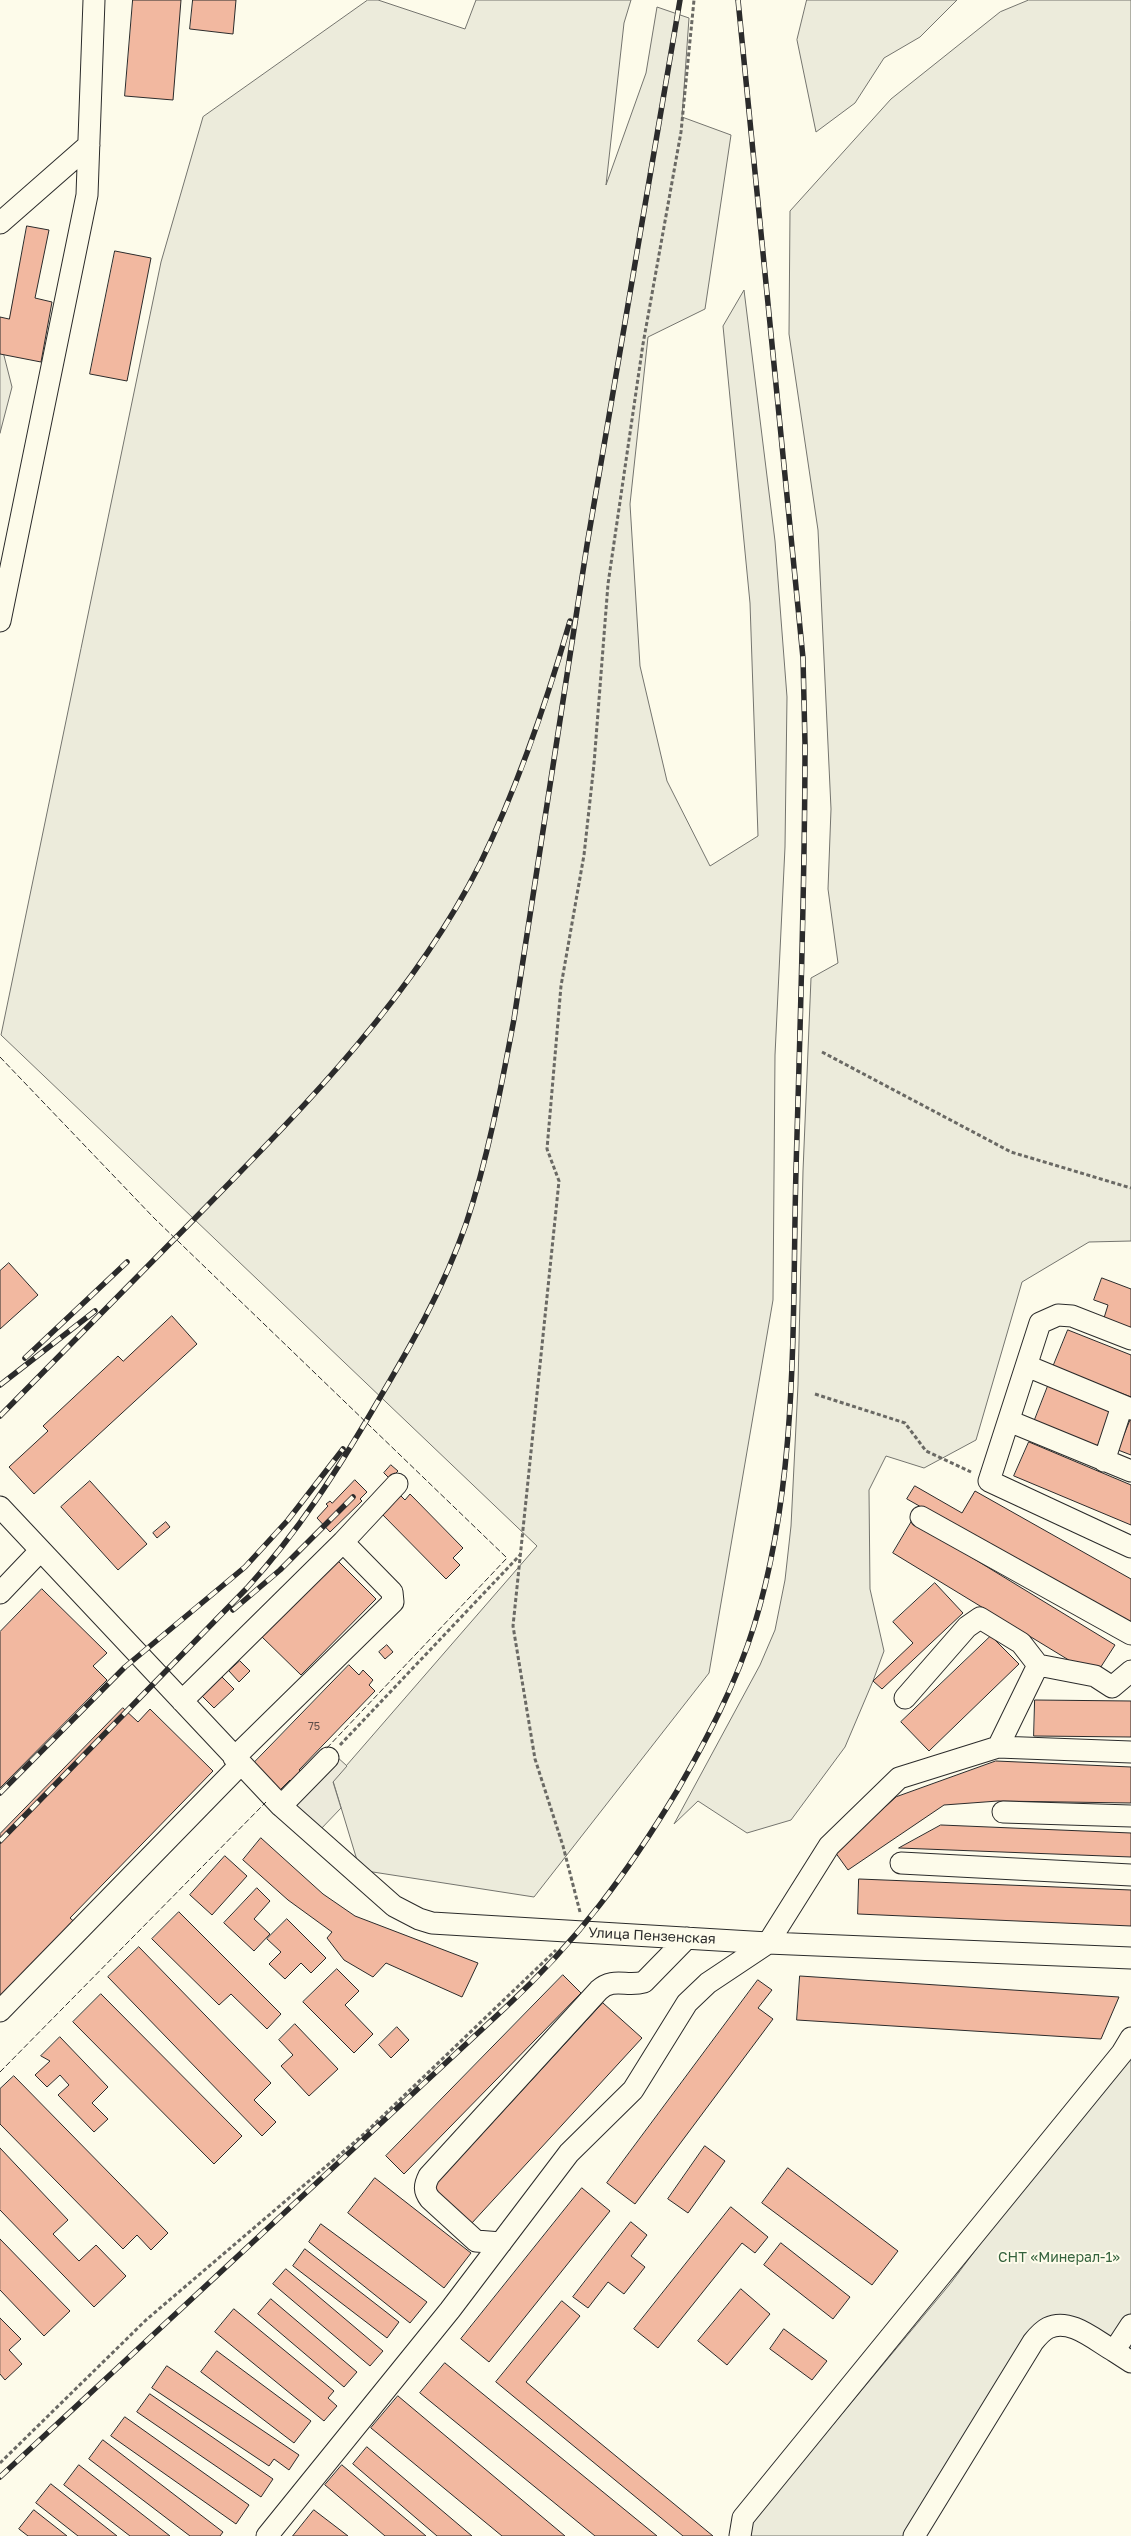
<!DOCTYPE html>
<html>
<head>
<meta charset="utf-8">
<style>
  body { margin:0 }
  canvas { display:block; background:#fdfbea }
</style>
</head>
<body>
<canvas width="1131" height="2536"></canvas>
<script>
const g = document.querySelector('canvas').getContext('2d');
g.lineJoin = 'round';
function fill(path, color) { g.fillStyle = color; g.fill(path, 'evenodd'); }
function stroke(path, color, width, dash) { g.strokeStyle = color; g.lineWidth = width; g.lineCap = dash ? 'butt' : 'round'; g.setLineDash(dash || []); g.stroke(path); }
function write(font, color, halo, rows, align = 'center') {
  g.font = font + ' "Golos Text",sans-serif'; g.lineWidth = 4; g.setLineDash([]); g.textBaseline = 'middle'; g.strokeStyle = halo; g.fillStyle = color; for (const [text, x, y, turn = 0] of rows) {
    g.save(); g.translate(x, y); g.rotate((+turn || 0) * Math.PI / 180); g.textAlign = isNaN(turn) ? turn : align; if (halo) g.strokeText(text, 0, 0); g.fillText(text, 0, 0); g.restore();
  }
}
const green = new Path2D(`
  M 368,0 L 378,0 L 465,29 L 476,0 L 631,0 L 624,23 L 606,185 L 646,73 L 657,7 L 689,18 L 682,117 L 731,135 L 705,309 L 648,337 L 630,504 L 640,666 L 667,781 L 710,866 L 758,836 L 750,603 L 723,326 L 744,290 L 775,541 L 787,697 L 785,847 L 775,1055 L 773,1300 L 709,1673 L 534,1897 L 360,1870 L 333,1781 L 537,1546 L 1,1035 L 161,262 L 203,117 Z
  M 807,0 L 957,0 L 920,37 L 884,58 L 855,103 L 816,132 L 797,40 Z
  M 1029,0 L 1131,0 L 1131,1241 L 1089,1242 L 1022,1282 L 976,1440 L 924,1468 L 886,1456 L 869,1490 L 870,1589 L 884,1651 L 873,1681 L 845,1747 L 791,1820 L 747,1833 L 698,1801 L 674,1824 L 760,1665 L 775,1630 L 785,1580 L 791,1526 L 798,1385 L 803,1171 L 811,978 L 838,963 L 828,889 L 831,809 L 818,530 L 789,334 L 790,211 L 891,99 L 1000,12 Z
  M 0,340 L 12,387 L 0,433 Z
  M 1131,2043 L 1131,2368 L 1077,2335 L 1050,2333 L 922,2536 L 747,2536 L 752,2522 L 950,2284 Z`);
const parking = new Path2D(`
  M 336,1756 L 347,1766 L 333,1782 L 341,1808 L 319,1831 L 290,1805 Z`);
const building = new Path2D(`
  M 133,0 L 181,0 L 173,100 L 125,96 Z
  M 193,0 L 236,0 L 233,34 L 190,29 Z
  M 27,226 L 49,230 L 35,298 L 52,302 L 41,362 L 0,354 L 0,317 L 9,319 Z
  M 115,251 L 151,258 L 127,381 L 90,374 Z
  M 9,1263 L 38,1295 L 0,1329 L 0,1271 Z
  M 1102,1278 L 1131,1289 L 1131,1328 L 1104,1318 L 1108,1305 L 1094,1300 Z
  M 172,1316 L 197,1344 L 34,1494 L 9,1467 L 48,1431 L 43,1426 L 118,1356 L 123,1361 Z
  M 1068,1330 L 1131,1355 L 1131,1397 L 1053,1367 Z
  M 1048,1386 L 1111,1412 L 1097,1447 L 1034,1422 Z
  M 1131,1418 L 1131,1455 L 1118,1450 Z
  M 1029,1442 L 1131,1485 L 1131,1525 L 1014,1476 Z
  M 391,1465 L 398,1471 L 390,1479 L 384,1473 Z
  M 355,1480 L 367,1492 L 360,1499 L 362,1501 L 330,1532 L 317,1518 L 328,1506 L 326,1504 L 330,1501 L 332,1503 Z
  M 90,1481 L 147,1544 L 118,1570 L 61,1507 Z
  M 915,1486 L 962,1513 L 975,1491 L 1131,1579 L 1131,1626 L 907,1499 Z
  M 399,1494 L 405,1500 L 410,1494 L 463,1548 L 453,1558 L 460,1565 L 446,1579 L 380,1512 Z
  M 912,1521 L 1115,1645 L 1095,1676 L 893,1553 Z
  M 166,1522 L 170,1527 L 157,1538 L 153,1533 Z
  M 337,1560 L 376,1599 L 301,1675 L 261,1636 Z
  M 935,1583 L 963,1613 L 882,1689 L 873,1681 L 913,1643 L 893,1622 Z
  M 42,1589 L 107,1653 L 93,1666 L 107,1680 L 0,1788 L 0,1632 Z
  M 991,1636 L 1019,1664 L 929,1751 L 901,1722 Z
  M 387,1645 L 393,1652 L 385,1659 L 379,1652 Z
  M 240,1661 L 250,1671 L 239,1682 L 229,1671 Z
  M 349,1665 L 359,1675 L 363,1670 L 373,1680 L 369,1685 L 375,1691 L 299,1770 L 304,1774 L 294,1784 L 290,1780 L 280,1790 L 253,1764 Z
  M 222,1677 L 234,1689 L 214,1708 L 202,1696 Z
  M 1035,1700 L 1131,1701 L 1131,1737 L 1034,1736 Z
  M 123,1708 L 138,1722 L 150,1709 L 213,1771 L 70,1918 L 78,1925 L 0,2005 L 0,1834 Z
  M 996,1761 L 1131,1767 L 1131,1803 L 998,1801 L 944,1805 L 848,1870 L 835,1852 L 896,1797 Z
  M 941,1825 L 1131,1833 L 1131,1857 L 899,1848 Z
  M 261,1838 L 323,1894 L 355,1916 L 478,1963 L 462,1997 L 386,1963 L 373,1977 L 344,1960 L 327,1938 L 332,1932 L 288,1900 L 243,1860 Z
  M 225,1856 L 247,1876 L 212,1915 L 190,1895 Z
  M 859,1879 L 1131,1890 L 1131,1926 L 858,1914 Z
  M 257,1888 L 270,1901 L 254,1919 L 270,1934 L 254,1951 L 224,1923 Z
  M 179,1912 L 281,2014 L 267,2029 L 231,1994 L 219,2005 L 152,1939 Z
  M 287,1919 L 326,1958 L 311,1973 L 301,1963 L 285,1979 L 269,1964 L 281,1952 L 267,1939 Z
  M 139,1947 L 271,2083 L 254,2100 L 276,2122 L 262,2136 L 108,1977 Z
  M 337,1969 L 359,1991 L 345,2005 L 373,2034 L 354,2053 L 303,2002 Z
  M 563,1975 L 581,1993 L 404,2174 L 386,2156 Z
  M 800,1976 L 1119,1997 L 1101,2039 L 797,2020 Z
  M 758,1980 L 772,1990 L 758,2008 L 773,2019 L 635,2204 L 607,2183 Z
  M 101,1994 L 242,2136 L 214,2164 L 73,2022 Z
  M 603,2003 L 642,2038 L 471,2224 L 433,2188 Z
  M 295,2024 L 338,2069 L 309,2096 L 281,2066 L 293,2055 L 279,2040 Z
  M 397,2027 L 409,2040 L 391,2058 L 379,2045 Z
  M 60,2037 L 108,2087 L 92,2103 L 108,2119 L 94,2132 L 58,2095 L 69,2085 L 60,2075 L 47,2087 L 35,2075 L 50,2061 L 41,2056 Z
  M 14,2076 L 168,2233 L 151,2250 L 137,2235 L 123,2249 L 0,2124 L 0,2089 Z
  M 705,2146 L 725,2161 L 688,2213 L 668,2199 Z
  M 0,2148 L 68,2220 L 53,2234 L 79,2261 L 96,2245 L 126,2276 L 94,2307 L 0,2210 Z
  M 788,2168 L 898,2251 L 872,2285 L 762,2203 Z
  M 375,2178 L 471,2253 L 444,2288 L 348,2213 Z
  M 582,2188 L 610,2211 L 489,2362 L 461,2339 Z
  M 731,2207 L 768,2237 L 755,2253 L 742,2243 L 658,2348 L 634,2329 Z
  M 631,2222 L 647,2235 L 631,2256 L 645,2267 L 624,2294 L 608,2282 L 588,2308 L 573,2297 Z
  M 321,2224 L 427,2302 L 410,2323 L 309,2242 Z
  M 0,2239 L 70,2311 L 44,2336 L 0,2290 Z
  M 781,2243 L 850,2297 L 833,2319 L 764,2265 Z
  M 305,2249 L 399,2322 L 387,2338 L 293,2266 Z
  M 286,2269 L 383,2351 L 370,2366 L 273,2284 Z
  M 741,2289 L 770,2314 L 727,2365 L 698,2341 Z
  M 271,2299 L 357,2372 L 344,2387 L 258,2314 Z
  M 562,2301 L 580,2316 L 526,2382 L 713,2536 L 683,2536 L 496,2382 Z
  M 234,2309 L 334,2391 L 328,2398 L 337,2406 L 324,2421 L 215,2332 Z
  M 0,2318 L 21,2339 L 9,2350 L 22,2364 L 5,2380 L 0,2374 Z
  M 784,2329 L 827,2361 L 812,2380 L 770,2349 Z
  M 217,2351 L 311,2421 L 294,2443 L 201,2372 Z
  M 445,2363 L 657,2536 L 595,2536 L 420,2393 Z
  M 167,2366 L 299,2455 L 289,2470 L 274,2459 L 269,2466 L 152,2388 Z
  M 150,2394 L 273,2479 L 261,2497 L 137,2412 Z
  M 398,2396 L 565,2536 L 502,2536 L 371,2428 Z
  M 125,2417 L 249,2505 L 236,2524 L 111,2436 Z
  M 103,2440 L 223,2532 L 220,2536 L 190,2536 L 89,2459 Z
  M 367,2447 L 472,2536 L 437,2536 L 353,2464 Z
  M 79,2465 L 170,2536 L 130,2536 L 64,2485 Z
  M 342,2465 L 426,2536 L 385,2536 L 325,2485 Z
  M 51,2484 L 117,2536 L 78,2536 L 36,2503 Z
  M 34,2510 L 67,2536 L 28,2536 L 19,2529 Z
  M 314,2510 L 348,2536 L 293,2536 Z`);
const path = new Path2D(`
  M 822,1052 L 1011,1152 L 1131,1188
  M 815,1394 L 905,1423 L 926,1451 L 971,1472
  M 340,1745 L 520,1555
  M 580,1912 L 563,1846 L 535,1759 L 513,1626 L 559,1181 L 547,1149 L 561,986 L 584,855 L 594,764 L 608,584 L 643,344 L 681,132 L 694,0
  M 0,2463 L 146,2320 L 364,2134 L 556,1950`);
const minor = new Path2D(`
  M 0,223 L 89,145
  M 0,621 L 87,195 L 94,0
  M 1131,1339 L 1072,1316 L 1058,1315 L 1040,1323 L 989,1481 L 1131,1547
  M 1027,1366 L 1131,1409
  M 1009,1421 L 1131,1471
  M 1104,1461 L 1122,1406
  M 0,1507 L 281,1806
  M 921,1517 L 1131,1634
  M 0,1593 L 40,1551
  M 905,1698 L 967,1627 L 980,1618 L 1021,1643 L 1038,1665 L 1095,1676 L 1112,1687 L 1131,1671
  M 182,1701 L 343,1542 L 397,1484
  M 998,1747 L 1038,1665
  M 234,1758 L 393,1602 L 392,1592 L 343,1542
  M 328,1758 L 281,1806 L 394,1906 L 419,1919 L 432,1923 L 768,1943 L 1131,1958
  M 1003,1812 L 1131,1816
  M 901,1863 L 1131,1875
  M 0,2011 L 240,1765
  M 501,2243 L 476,2241 L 430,2199 C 424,2191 424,2186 429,2176 L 599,1990 C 613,1977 627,1987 644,1982 L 687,1938
  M 1131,2325 L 1114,2351 L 1131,2362
  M 267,2536 L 450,2310 L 569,2153 L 633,2090 L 687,2003 L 708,1983 L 768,1943 L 829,1846 L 899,1778 L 998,1747 L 1131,1752
  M 740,2536 L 743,2518 L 1122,2053 L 1131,2038
  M 914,2536 L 1033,2342 C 1037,2337 1042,2331 1048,2328 C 1070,2317 1096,2341 1114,2351`);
const rail = new Path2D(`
  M 25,1358 L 127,1262
  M 0,1385 L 95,1311
  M 0,1416 C 69,1346 138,1276 207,1206 C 308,1103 414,995 480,864 C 518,786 546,704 570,621
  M 233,1610 L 280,1570 L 353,1497
  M 0,1793 L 125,1667 L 245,1567 L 288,1520 L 343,1449
  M 0,1841 L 247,1588 C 298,1532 337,1471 375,1406 C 410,1347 443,1290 466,1224 C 488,1158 501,1088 514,1019 L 587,545 L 680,0
  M 0,2477 L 506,2007 C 577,1941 627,1874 677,1791 C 707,1739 736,1684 754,1626 C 799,1480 792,1321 796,1170 C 800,1028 805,886 805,744 L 803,658 L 738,0`);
const fence = new Path2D(`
  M 0,1057 L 154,1218 L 507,1558 L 325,1750
  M 0,2072 L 266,1802`);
const numberNames = [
  ["75",314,1727]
];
const streetNames = [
  ["Улица Пензенская",652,1936,3]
];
const parkNames = [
  ["СНТ «Минерал-1»",1059,2258]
];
fill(green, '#ecebdb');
stroke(green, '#74746e', 1);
fill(parking, '#eceadb');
stroke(parking, '#74746e', 1);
fill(building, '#f2b8a0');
stroke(building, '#2b2b2b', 1);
stroke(minor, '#2b2b2b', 23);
stroke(path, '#6a6964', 3, [4, 2.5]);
stroke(minor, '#fdfbea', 21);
stroke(rail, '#2b2b2b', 5.5);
stroke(rail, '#fdfbea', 4, [11]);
stroke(fence, '#2b2b2b', 1, [6, 2.5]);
write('11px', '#5d4e48', null, numberNames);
write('14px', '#2b2b2b', '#fdfbea', streetNames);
write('14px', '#34623c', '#fdfbea', parkNames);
</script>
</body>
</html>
